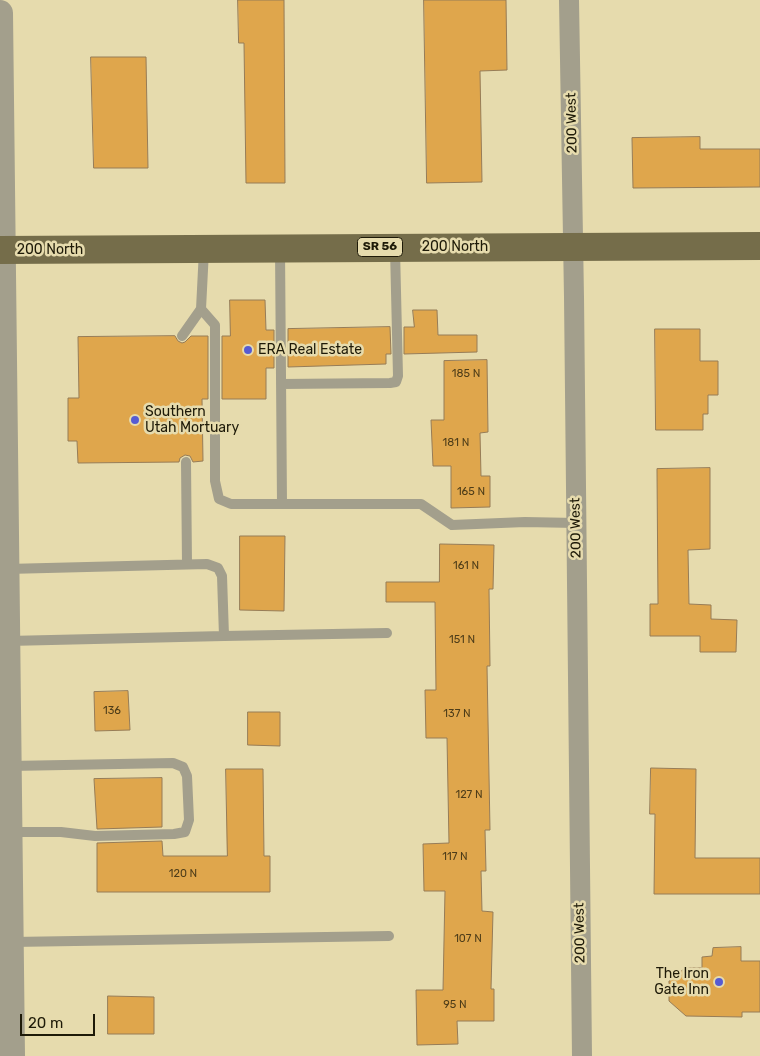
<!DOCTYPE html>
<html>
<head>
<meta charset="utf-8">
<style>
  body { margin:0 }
  #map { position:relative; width:760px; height:1056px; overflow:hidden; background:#e6dbad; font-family:Rubik,sans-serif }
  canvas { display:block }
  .scale { position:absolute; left:20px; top:1014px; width:75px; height:22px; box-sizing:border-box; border:2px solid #1e1a08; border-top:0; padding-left:6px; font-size:15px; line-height:18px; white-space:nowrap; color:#1e1a08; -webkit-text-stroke:4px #e6dbad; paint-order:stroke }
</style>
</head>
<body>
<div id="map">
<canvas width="760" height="1056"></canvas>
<div class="scale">20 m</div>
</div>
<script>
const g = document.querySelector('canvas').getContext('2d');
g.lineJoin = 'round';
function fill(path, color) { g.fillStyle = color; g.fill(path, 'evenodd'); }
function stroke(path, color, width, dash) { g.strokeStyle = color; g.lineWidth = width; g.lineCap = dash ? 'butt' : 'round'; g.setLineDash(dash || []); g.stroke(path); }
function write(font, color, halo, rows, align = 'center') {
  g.font = font + ' Rubik,sans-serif'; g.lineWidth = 5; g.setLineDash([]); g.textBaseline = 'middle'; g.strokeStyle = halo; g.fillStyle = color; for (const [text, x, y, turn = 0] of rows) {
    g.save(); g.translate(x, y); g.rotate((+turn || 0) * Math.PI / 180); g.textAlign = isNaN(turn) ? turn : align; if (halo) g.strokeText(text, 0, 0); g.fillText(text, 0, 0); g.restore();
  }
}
const building = new Path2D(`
  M 238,0 L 284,0 L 285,183 L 246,183 L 244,43 L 239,43 Z
  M 424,0 L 506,0 L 507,70 L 480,71 L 482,182 L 427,183 Z
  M 91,57 L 146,57 L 148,168 L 94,168 Z
  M 700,137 L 700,149 L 760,149 L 760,187 L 633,188 L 632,138 Z
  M 230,300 L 265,300 L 266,330 L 274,330 L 274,368 L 266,368 L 266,399 L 222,399 L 222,336 L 230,336 Z
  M 413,310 L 437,310 L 438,335 L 477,335 L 477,352 L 404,354 L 404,327 L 414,327 Z
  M 390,327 L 391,354 L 386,354 L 386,364 L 288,367 L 288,329 Z
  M 655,329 L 700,329 L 700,361 L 718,361 L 718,395 L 708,395 L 708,414 L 703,414 L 703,430 L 656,430 Z
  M 175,336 L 178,341 L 182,343 L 185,342 L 191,336 L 208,336 L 208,399 L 202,399 L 203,461 L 193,462 L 190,456 L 185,455 L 180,458 L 179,462 L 78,463 L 77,441 L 68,441 L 68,398 L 79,398 L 78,337 Z
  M 487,360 L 488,432 L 480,433 L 481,476 L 490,476 L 490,507 L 451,508 L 451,466 L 433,466 L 431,420 L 444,420 L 444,361 Z
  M 710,468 L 710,549 L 688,550 L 689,604 L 711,605 L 711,619 L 737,620 L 736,652 L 700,652 L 700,636 L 650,636 L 650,604 L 658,604 L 657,469 Z
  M 240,536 L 285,536 L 284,611 L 240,610 Z
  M 440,544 L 494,545 L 493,589 L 489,589 L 490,666 L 487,666 L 490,830 L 485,830 L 486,871 L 481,871 L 482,911 L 493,912 L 491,989 L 494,989 L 494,1021 L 457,1021 L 458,1044 L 417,1045 L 416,990 L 443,990 L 445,891 L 424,891 L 423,844 L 449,843 L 447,738 L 426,738 L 425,690 L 436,690 L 435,602 L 386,602 L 386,582 L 439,582 Z
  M 128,691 L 130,730 L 95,731 L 94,692 Z
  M 248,712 L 280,712 L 280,746 L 248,745 Z
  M 651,768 L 696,769 L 695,858 L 760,858 L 760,894 L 654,894 L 655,814 L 650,814 Z
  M 226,769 L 263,769 L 264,856 L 270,856 L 270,892 L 97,892 L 97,843 L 162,841 L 163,856 L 227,856 Z
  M 162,778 L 162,827 L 97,829 L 94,779 Z
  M 741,947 L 741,961 L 760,961 L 760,1012 L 742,1012 L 742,1017 L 686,1016 L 669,1001 L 669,981 L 685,968 L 702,968 L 702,957 L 712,956 L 713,948 Z
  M 108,996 L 154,997 L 154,1034 L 108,1034 Z`);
const service = new Path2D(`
  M 280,249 L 282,504
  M 201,309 L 215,325 L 215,481 L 219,499 L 231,504 L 421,504 L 452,525 L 525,522 L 576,523
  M 182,336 L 201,309 L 204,250
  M 281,384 L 390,383 L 396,382 L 398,376 L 395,249
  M 186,462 L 187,564
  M 7,569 L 207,564 L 218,568 L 222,576 L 224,636 L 8,641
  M 224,636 L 387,633
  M 10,766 L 173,763 L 183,767 L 187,776 L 189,820 L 185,832 L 174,834 L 95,836 L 61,832 L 10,832
  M 12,942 L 389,936`);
const minor = new Path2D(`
  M 569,0 L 574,297 L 582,1056`);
const tertiary = new Path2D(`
  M 0,13 L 12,1056`);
const primary = new Path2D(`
  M 0,250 L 760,246`);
const markers = [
  [248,350,5,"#565bd2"],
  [135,420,5,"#565bd2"],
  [719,982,5,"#565bd2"]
];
const numberNames = [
  ["185 N",466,374],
  ["181 N",456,443],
  ["165 N",471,492],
  ["161 N",466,566],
  ["151 N",462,640],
  ["136",112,711],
  ["137 N",457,714],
  ["127 N",469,795],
  ["117 N",455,857],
  ["120 N",183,874],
  ["107 N",468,939],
  ["95 N",455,1005]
];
const shields = [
  [380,247,45]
];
const shieldNames = [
  ["SR 56",380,247]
];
const streetNames = [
  ["200 West",572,123,-91],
  ["200 North",455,247],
  ["200 North",50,250],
  ["200 West",576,528,-91],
  ["200 West",580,933,-91]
];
const poiNames = [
  ["ERA Real Estate",258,350],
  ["Southern",145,412],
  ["Utah Mortuary",145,428],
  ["The Iron",709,974,"right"],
  ["Gate Inn",709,990,"right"]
];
fill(building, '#dfa64c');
stroke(building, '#967c57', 1);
stroke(service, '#a39f8c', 10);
stroke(minor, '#a39f8c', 20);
stroke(tertiary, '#a39f8c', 26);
stroke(primary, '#756d4a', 28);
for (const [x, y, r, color] of markers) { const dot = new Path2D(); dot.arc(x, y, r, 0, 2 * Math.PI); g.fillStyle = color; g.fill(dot); stroke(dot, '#e6dbad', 2); }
write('11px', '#4e3d19', null, numberNames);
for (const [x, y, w] of shields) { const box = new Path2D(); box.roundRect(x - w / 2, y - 9.5, w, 19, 4); g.fillStyle = '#e6dbad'; g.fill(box); stroke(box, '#1e1a08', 1); }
write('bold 12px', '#1e1a08', null, shieldNames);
write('14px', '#1e1a08', '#e6dbad', streetNames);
write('14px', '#1e1a08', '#e6dbad', poiNames, 'left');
</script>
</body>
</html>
